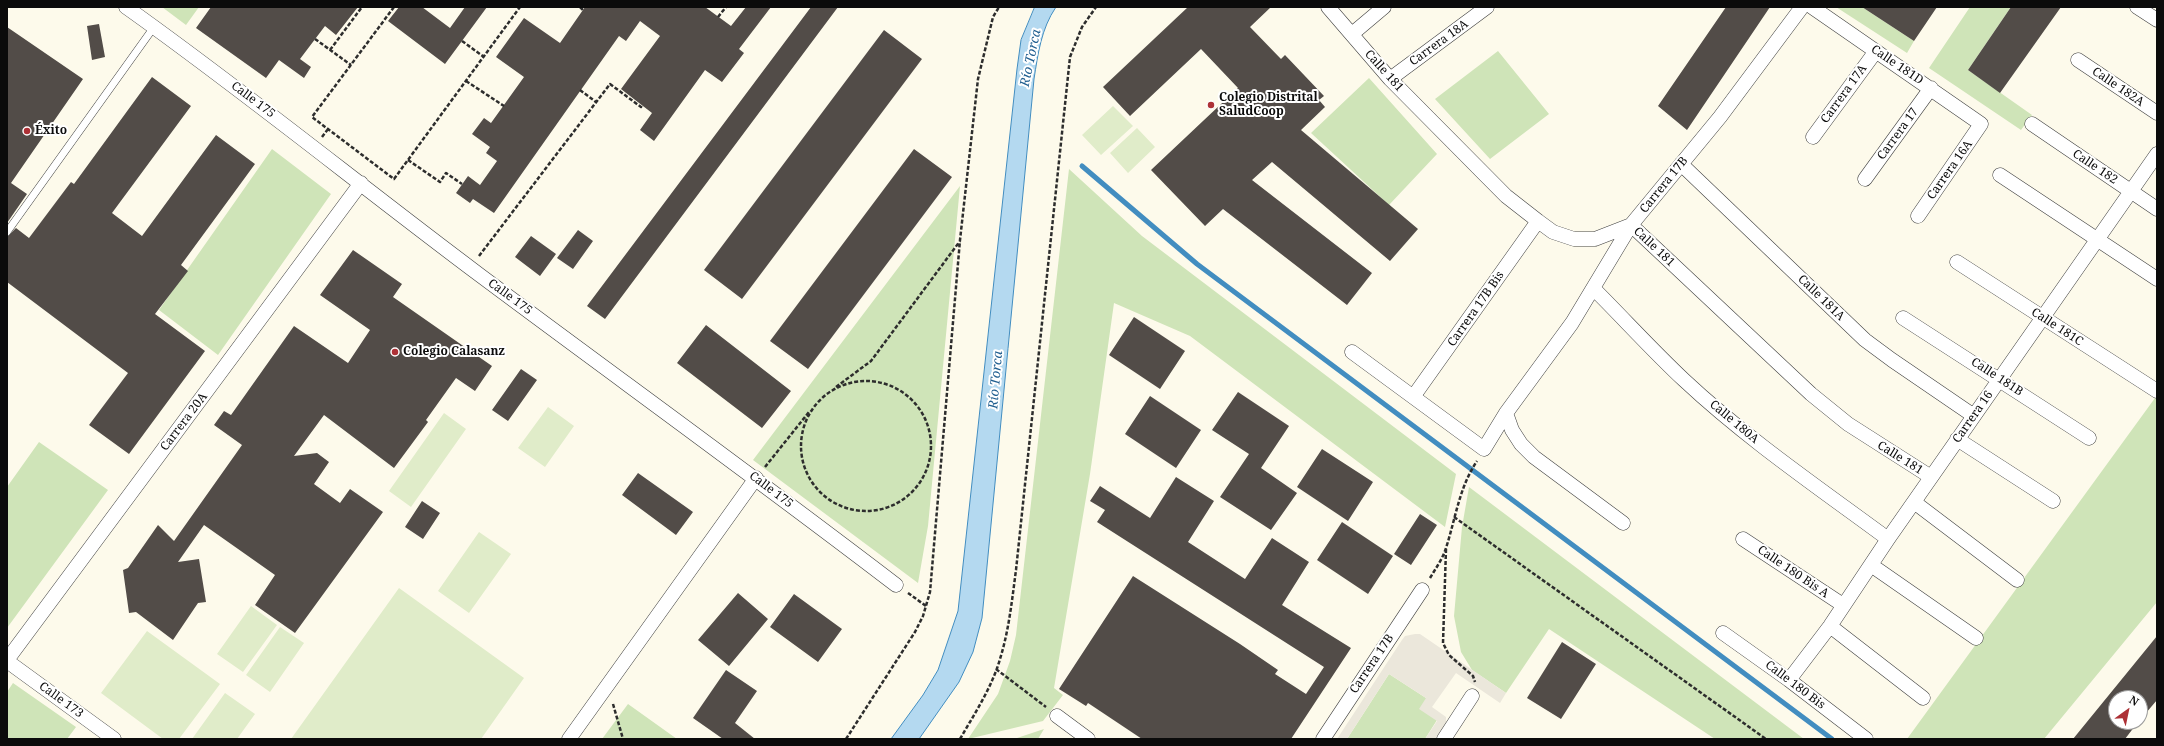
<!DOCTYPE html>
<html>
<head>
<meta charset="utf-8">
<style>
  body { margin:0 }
  #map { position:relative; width:2164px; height:746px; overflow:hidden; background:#fdfaeb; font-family:"Noto Serif",serif }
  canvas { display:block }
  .frame { position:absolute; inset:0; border:8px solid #0b0b0b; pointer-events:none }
  .north { position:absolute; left:2108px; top:690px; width:40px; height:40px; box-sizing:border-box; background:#fff; border:1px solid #9d9d9d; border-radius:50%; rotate:33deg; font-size:11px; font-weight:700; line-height:16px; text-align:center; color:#0b0b0b }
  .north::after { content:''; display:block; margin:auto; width:14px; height:18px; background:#ad3136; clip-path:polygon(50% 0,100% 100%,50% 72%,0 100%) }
</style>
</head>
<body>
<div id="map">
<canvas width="2164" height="746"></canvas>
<div class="frame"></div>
<div class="north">N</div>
</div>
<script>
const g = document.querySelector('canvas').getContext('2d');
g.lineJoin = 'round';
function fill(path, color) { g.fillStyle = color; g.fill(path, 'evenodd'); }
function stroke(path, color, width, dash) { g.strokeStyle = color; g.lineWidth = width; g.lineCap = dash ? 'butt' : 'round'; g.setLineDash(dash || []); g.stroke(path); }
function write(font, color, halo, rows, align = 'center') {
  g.font = font + ' "Noto Serif",serif'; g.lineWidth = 4; g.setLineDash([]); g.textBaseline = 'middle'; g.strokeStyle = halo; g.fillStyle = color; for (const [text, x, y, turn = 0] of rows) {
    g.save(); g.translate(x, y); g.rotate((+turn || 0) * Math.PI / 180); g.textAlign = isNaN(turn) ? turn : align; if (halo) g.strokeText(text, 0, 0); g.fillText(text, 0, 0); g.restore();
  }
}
const green = new Path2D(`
  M 162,7 L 199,7 L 186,25 Z
  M 1836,7 L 1862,7 L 1914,41 L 1907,53 Z
  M 1970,7 L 2011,7 L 1968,70 L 2032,115 L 2021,130 L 1929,68 Z
  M 1498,51 L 1549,114 L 1490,159 L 1435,99 Z
  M 1369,78 L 1437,154 L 1389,205 L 1311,133 Z
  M 272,149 L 331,194 L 218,355 L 159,310 Z
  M 1069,169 L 1142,236 L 1456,474 L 1445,527 L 1190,336 L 1114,303 L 1090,474 L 1054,688 L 1063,695 L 1043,721 L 968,739 L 998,694 L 1010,661 L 1016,635 Z
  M 960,186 L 928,526 L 918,583 L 753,460 Z
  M 2155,398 L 2157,399 L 2157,602 L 2044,739 L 1907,739 Z
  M 39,442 L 108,490 L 7,628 L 7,487 Z
  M 1469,487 L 1804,739 L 1715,739 L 1549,629 L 1506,693 L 1472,670 L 1461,652 L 1454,616 L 1462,527 Z
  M 1389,674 L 1426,698 L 1437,720 L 1425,739 L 1347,739 Z
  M 13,683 L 76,727 L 67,739 L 7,739 L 7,692 Z
  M 628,704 L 677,739 L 602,739 Z
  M 1044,729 L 1038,739 L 1014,739 Z`);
const pitch = new Path2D(`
  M 1113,106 L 1133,126 L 1101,155 L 1082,135 Z
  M 1137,128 L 1155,147 L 1128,173 L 1110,153 Z
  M 548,407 L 574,426 L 545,467 L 518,448 Z
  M 444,413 L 466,429 L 411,507 L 389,491 Z
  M 479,532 L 511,554 L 469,613 L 438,591 Z
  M 399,588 L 524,678 L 481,739 L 291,739 Z
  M 251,606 L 277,625 L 243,672 L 217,654 Z
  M 280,627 L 304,643 L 270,692 L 246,675 Z
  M 147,631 L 220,684 L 179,739 L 163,739 L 101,693 Z
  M 225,693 L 255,714 L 237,739 L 192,739 Z`);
const plaza = new Path2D(`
  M 1415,634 L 1420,634 L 1506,693 L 1500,703 L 1456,673 L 1432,707 L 1446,717 L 1446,723 L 1436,739 L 1425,739 L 1437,721 L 1419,709 L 1426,698 L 1389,674 L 1347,739 L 1337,739 L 1402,640 L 1405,636 Z`);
const water = new Path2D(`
  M 1035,7 L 1056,7 C 1041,29 1038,54 1034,79 L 982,618 L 973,652 L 959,682 L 919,739 L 891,739 L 923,695 L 938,670 L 958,611 L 1017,69 L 1021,40 Z`);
const stream = new Path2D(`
  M 1082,166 L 1197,264 L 1832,739`);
const building = new Path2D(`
  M 211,7 L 358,7 L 336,35 L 325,26 L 300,59 L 311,67 L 304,78 L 279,60 L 266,78 L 196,28 Z
  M 399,7 L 422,7 L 450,28 L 465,7 L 487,7 L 445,64 L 388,21 Z
  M 585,7 L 705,7 L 731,26 L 746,7 L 771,7 L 739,49 L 744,53 L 722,82 L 705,70 L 654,141 L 640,130 L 652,113 L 621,89 L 660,36 L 640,21 L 626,41 L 619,36 L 494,213 L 473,199 L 470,203 L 456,193 L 468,176 L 480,185 L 497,161 L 486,153 L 490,147 L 472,134 L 484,118 L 491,123 L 524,77 L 496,57 L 524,18 L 560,43 Z
  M 811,7 L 838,7 L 605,319 L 587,306 Z
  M 1188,7 L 1271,7 L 1250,27 L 1281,59 L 1285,55 L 1324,96 L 1319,100 L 1325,107 L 1301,130 L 1418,229 L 1390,261 L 1272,162 L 1252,180 L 1372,273 L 1347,305 L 1223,209 L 1205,226 L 1151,170 L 1238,88 L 1201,49 L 1130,116 L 1103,87 Z
  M 1726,7 L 1770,7 L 1687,130 L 1658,106 Z
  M 1862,7 L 1937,7 L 1914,41 Z
  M 2011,7 L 2061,7 L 2000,93 L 1968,70 Z
  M 99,24 L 105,57 L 92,60 L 87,26 Z
  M 7,27 L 83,79 L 11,183 L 27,194 L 7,223 Z
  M 884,30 L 922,59 L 742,299 L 704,270 Z
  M 152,77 L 191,106 L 112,213 L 142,236 L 216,135 L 255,164 L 181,265 L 188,271 L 155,314 L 205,351 L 129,454 L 89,425 L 128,373 L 7,282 L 7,237 L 16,228 L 29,238 L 71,182 L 74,184 Z
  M 914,149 L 952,177 L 808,369 L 770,341 Z
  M 578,230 L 593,241 L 573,269 L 557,258 Z
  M 531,236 L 556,254 L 540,276 L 515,257 Z
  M 353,250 L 402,284 L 393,297 L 492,366 L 475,391 L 456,378 L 426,420 L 428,422 L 394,468 L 324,415 L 294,456 L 317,453 L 329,462 L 314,484 L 340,503 L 350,489 L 383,512 L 295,633 L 255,605 L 275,575 L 204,525 L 178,562 L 199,559 L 206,602 L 198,603 L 173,640 L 136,612 L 129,613 L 123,570 L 128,568 L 158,525 L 174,541 L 242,445 L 214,425 L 224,411 L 231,415 L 294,326 L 348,363 L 370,330 L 320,295 Z
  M 1134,317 L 1185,351 L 1160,389 L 1109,355 Z
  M 706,325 L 791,391 L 762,428 L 677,363 Z
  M 521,369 L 537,380 L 508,421 L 492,410 Z
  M 1238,392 L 1289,426 L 1261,468 L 1297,493 L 1271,530 L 1220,497 L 1249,454 L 1212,430 Z
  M 1150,396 L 1201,430 L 1176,468 L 1125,434 Z
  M 1322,449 L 1373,482 L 1348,521 L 1297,487 Z
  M 638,473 L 693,512 L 676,535 L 622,495 Z
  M 1176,477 L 1214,501 L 1188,542 L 1245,579 L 1272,538 L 1309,562 L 1282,605 L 1351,648 L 1291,739 L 1142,739 L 1088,703 L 1086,706 L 1059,689 L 1133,576 L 1240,644 L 1278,670 L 1275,674 L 1306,694 L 1324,667 L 1097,522 L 1105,510 L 1090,501 L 1100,486 L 1150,518 Z
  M 422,501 L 440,513 L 423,539 L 405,527 Z
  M 1420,514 L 1437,525 L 1411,565 L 1394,554 Z
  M 1342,522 L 1393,556 L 1368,594 L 1317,560 Z
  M 738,593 L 768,619 L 729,666 L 698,640 Z
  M 794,594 L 842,629 L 818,662 L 770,627 Z
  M 2157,636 L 2157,700 L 2140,720 L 2140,698 L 2116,698 L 2116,722 L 2138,722 L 2125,739 L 2073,739 Z
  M 1562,642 L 1596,664 L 1561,719 L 1527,698 Z
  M 726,670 L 757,691 L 735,723 L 755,739 L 723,739 L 693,718 Z`);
const path = new Path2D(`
  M 394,7 L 312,117 L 394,179 L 520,7
  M 580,7 L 583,10
  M 718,17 L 726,7
  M 315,39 L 351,65
  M 462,41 L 484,57
  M 330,50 L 362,7
  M 466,81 L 504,106
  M 580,90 L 596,102
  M 322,137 L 328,129
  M 408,160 L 440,182 L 446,173 L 462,184
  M 479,256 L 610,84 L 641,107 L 642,105
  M801 446a65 65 0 1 1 130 0a65 65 0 1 1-130 0Z
  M 836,387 L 871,361 L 960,241
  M 765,467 L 809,412
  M 1454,517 L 1766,739
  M 1446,549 L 1443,643 L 1449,655 L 1473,676 L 1475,682
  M 1430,578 C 1436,568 1443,558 1446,548 C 1456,517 1459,488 1477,461
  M 908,593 L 926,606
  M 996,669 L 1046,707
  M 613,704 L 623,739
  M 846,739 L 915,632 L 923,616 L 930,592 L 960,240 L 978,79 L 993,17 L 999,7
  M 960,739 C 975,713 992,687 1000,659 C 1009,630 1012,600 1016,570 L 1070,57 L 1082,27 L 1096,7`);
const lane = new Path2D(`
  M 7,232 L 154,27`);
const street = new Path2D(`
  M 126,7 C 247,93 362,187 481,276 C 619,379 759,480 896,585
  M 1328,7 L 1390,79 L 1506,196 L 1538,221 L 1553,232 L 1574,239 L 1595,239 L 1631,225
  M 1812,7 L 1981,124 L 1918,216
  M 2137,7 L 2157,20
  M 1352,34 L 1384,7
  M 2078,60 L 2157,113
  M 1390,79 L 1487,7
  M 2032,124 L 2157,209
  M 1813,137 L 1876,51
  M 1681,164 L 1865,340 L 1892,360 L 1974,416
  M 2000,175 L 2157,279
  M 1865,179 L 1931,88
  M 1631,225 L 1811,394 L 1848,424 L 1931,477
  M 1957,262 L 2157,391
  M 1594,289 C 1624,319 1653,351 1684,380 C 1747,439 1819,488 1888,539
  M 1903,318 L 2089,438
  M 1352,352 L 1484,449 L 1506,413 L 1572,323 L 1631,225 L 1720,117 L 1802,7
  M 1413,397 L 1538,221
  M 1506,413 L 1512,430 L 1521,444 L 1534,457 L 1623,523
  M 1957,439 L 2053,501
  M 1914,502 L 2017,580
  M 1743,539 L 1843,605
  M 1871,565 L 1976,638
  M 1830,626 L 1923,698
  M 1723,633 L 1789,680 L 1866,739
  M 7,660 L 361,183
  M 7,661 L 114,739
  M 1789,680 L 1830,626 L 1888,539 L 2157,154
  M 1057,716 L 1088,739
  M 569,739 L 756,478
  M 1323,739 L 1422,590
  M 1444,739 L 1472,696`);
const markers = [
  [1211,105,4,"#ad3136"],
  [27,131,4,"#ad3136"],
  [395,352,4,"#ad3136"]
];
const streetNames = [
  ["Carrera 18A",1439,43,-36],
  ["Calle 181D",1897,65,34],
  ["Calle 181",1384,71,48],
  ["Calle 182A",2118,87,34],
  ["Carrera 17A",1844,94,-54],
  ["Calle 175",253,100,37],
  ["Carrera 17",1898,134,-54],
  ["Calle 182",2095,167,34],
  ["Carrera 16A",1950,170,-55],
  ["Carrera 17B",1664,185,-51],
  ["Calle 181",1654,247,43],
  ["Calle 175",510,297,36],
  ["Calle 181A",1821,298,44],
  ["Carrera 17B Bis",1476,309,-55],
  ["Calle 181C",2057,327,33],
  ["Calle 181B",1997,377,33],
  ["Carrera 16",1973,417,-55],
  ["Carrera 20A",184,422,-53],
  ["Calle 180A",1734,422,40],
  ["Calle 181",1900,458,32],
  ["Calle 175",771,490,37],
  ["Calle 180 Bis A",1793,572,34],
  ["Carrera 17B",1372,664,-56],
  ["Calle 180 Bis",1795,685,37],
  ["Calle 173",61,700,36]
];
const poiNames = [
  ["Colegio Distrital",1219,98],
  ["SaludCoop",1219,112],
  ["Éxito",35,131],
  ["Colegio Calasanz",403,352]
];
const waterNames = [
  ["Río Torca",1031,58,-78],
  ["Río Torca",996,380,-85]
];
fill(green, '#cfe4b8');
fill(pitch, '#e0ecc9');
fill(plaza, '#ebe7db');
fill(water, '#b4d9f0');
stroke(water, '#428dc0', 1);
stroke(stream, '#428dc0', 5);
fill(building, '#524c48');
stroke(lane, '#3e3e3e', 8);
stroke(street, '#3e3e3e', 15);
stroke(path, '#2d2d2d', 2.5, [4, 2]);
stroke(lane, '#fff', 7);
stroke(street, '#fff', 14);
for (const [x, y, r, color] of markers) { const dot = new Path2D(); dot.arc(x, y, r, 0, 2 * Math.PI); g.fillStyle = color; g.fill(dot); stroke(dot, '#fff', 1.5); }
write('12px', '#0b0b0b', '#fff', streetNames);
write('bold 12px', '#0b0b0b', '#fff', poiNames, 'left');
write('italic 13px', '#215f90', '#fff', waterNames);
</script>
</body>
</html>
